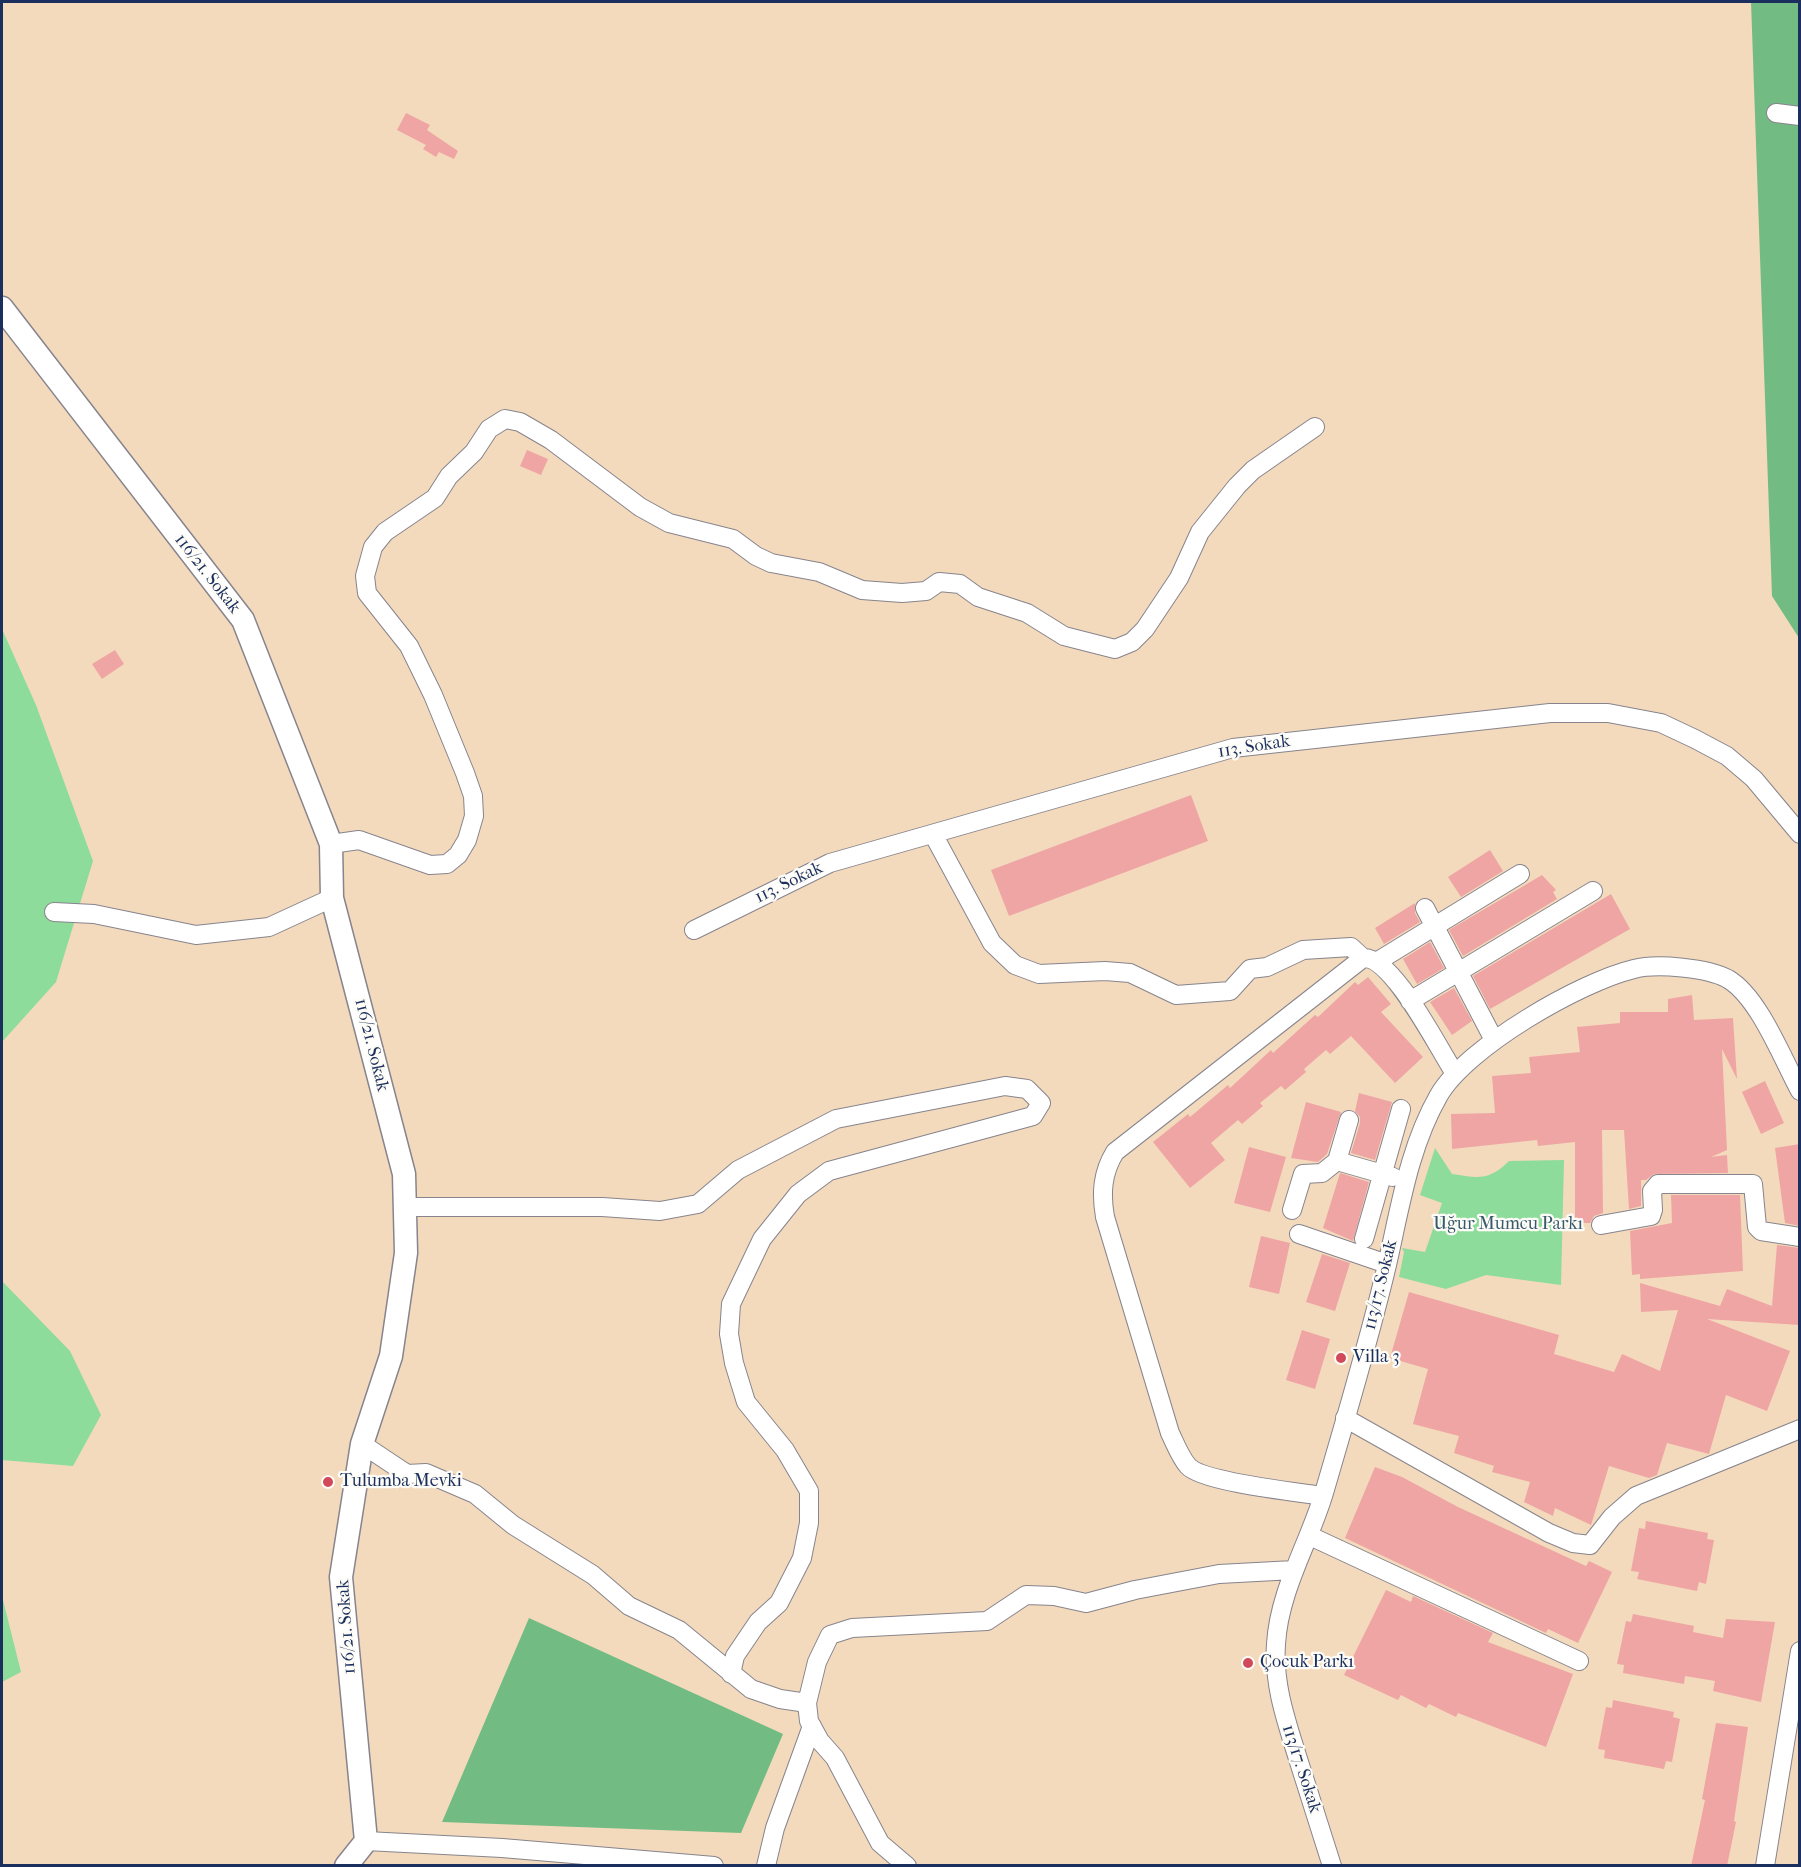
<!DOCTYPE html>
<html>
<head>
<meta charset="utf-8">
<style>
  body { margin:0 }
  #map { position:relative; width:1801px; height:1867px; overflow:hidden; background:#f3dabc; font-family:"IM FELL French Canon",serif }
  canvas { display:block }
  .frame { position:absolute; inset:0; border:3px solid #1b2f5e; pointer-events:none }
</style>
</head>
<body>
<div id="map">
<canvas width="1801" height="1867"></canvas>
<div class="frame"></div>
</div>
<script>
const g = document.querySelector('canvas').getContext('2d');
g.lineJoin = 'round';
function fill(path, color) { g.fillStyle = color; g.fill(path, 'evenodd'); }
function stroke(path, color, width, dash) { g.strokeStyle = color; g.lineWidth = width; g.lineCap = dash ? 'butt' : 'round'; g.setLineDash(dash || []); g.stroke(path); }
function write(font, color, halo, rows, align = 'center') {
  g.font = font + ' "IM FELL French Canon",serif'; g.lineWidth = 4.5; g.setLineDash([]); g.textBaseline = 'middle'; g.strokeStyle = halo; g.fillStyle = color; for (const [text, x, y, turn = 0] of rows) {
    g.save(); g.translate(x, y); g.rotate((+turn || 0) * Math.PI / 180); g.textAlign = isNaN(turn) ? turn : align; if (halo) g.strokeText(text, 0, 0); g.fillText(text, 0, 0); g.restore();
  }
}
const green = new Path2D(`
  M 2,629 L 36,705 L 93,861 L 56,982 L 2,1042 Z
  M 1435,1148 L 1452,1174 C 1478,1178 1489,1181 1509,1161 L 1564,1160 L 1561,1285 L 1486,1275 L 1446,1289 L 1399,1277 L 1404,1252 L 1402,1248 L 1425,1252 L 1442,1203 L 1420,1195 Z
  M 2,1281 L 70,1351 L 101,1415 L 73,1466 L 2,1460 Z
  M 2,1596 L 21,1672 L 2,1682 Z`);
const forest = new Path2D(`
  M 1751,2 L 1799,2 L 1799,638 L 1772,596 Z
  M 529,1618 L 783,1734 L 741,1833 L 442,1822 Z`);
const building = new Path2D(`
  M 406,113 L 430,125 L 427,130 L 458,151 L 454,159 L 439,152 L 436,157 L 423,149 L 426,145 L 397,130 Z
  M 527,450 L 548,459 L 541,475 L 520,466 Z
  M 115,650 L 124,664 L 102,679 L 92,664 Z
  M 1191,795 L 1208,841 L 1009,916 L 991,870 Z
  M 1490,850 L 1503,871 L 1461,897 L 1448,877 Z
  M 1542,875 L 1556,890 L 1553,892 L 1557,899 L 1463,956 L 1449,930 Z
  M 1611,894 L 1630,929 L 1490,1009 L 1473,976 Z
  M 1415,903 L 1415,913 L 1420,922 L 1384,944 L 1375,928 Z
  M 1430,942 L 1444,968 L 1417,984 L 1403,959 Z
  M 1368,977 L 1391,1004 L 1381,1012 L 1423,1057 L 1395,1083 L 1351,1036 L 1330,1054 L 1326,1050 L 1304,1069 L 1306,1072 L 1285,1090 L 1281,1086 L 1260,1103 L 1263,1106 L 1242,1124 L 1238,1120 L 1211,1143 L 1225,1160 L 1190,1188 L 1153,1142 L 1188,1114 L 1190,1117 L 1228,1085 L 1230,1088 L 1271,1050 L 1273,1053 L 1315,1015 L 1318,1017 L 1355,982 L 1358,985 Z
  M 1454,988 L 1472,1021 L 1452,1035 L 1430,1002 Z
  M 1692,995 L 1694,1020 L 1733,1018 L 1737,1079 L 1722,1049 L 1727,1150 L 1711,1157 L 1727,1155 L 1728,1173 L 1654,1174 L 1646,1180 L 1641,1180 L 1641,1206 L 1629,1209 L 1624,1130 L 1602,1130 L 1603,1213 L 1594,1216 L 1590,1223 L 1575,1223 L 1575,1142 L 1538,1146 L 1537,1140 L 1452,1149 L 1451,1114 L 1495,1113 L 1492,1076 L 1531,1073 L 1529,1057 L 1580,1052 L 1577,1027 L 1620,1023 L 1620,1012 L 1668,1012 L 1668,999 Z
  M 1765,1081 L 1784,1123 L 1761,1134 L 1742,1092 Z
  M 1359,1093 L 1392,1102 L 1375,1160 L 1351,1153 L 1360,1123 L 1360,1117 L 1355,1111 Z
  M 1306,1102 L 1341,1112 L 1327,1154 L 1318,1162 L 1291,1158 Z
  M 1800,1144 L 1800,1226 L 1785,1223 L 1775,1148 Z
  M 1249,1147 L 1286,1157 L 1270,1212 L 1234,1203 Z
  M 1340,1173 L 1369,1182 L 1353,1241 L 1323,1228 Z
  M 1671,1195 L 1740,1195 L 1743,1271 L 1640,1279 L 1640,1274 L 1632,1275 L 1630,1231 L 1672,1223 Z
  M 1261,1236 L 1290,1243 L 1279,1294 L 1249,1287 Z
  M 1777,1245 L 1800,1248 L 1800,1325 L 1707,1319 L 1790,1351 L 1767,1411 L 1726,1395 L 1709,1454 L 1667,1443 L 1657,1475 L 1649,1478 L 1609,1466 L 1591,1525 L 1555,1508 L 1553,1516 L 1524,1502 L 1530,1482 L 1492,1472 L 1494,1466 L 1454,1453 L 1459,1436 L 1413,1424 L 1428,1369 L 1390,1358 L 1409,1292 L 1559,1335 L 1554,1354 L 1614,1372 L 1622,1354 L 1660,1371 L 1678,1310 L 1641,1312 L 1640,1283 L 1720,1306 L 1727,1289 L 1772,1306 Z
  M 1322,1254 L 1350,1263 L 1335,1311 L 1306,1302 Z
  M 1302,1330 L 1330,1339 L 1315,1389 L 1286,1380 Z
  M 1375,1467 L 1402,1477 L 1458,1507 L 1586,1566 L 1589,1561 L 1612,1572 L 1578,1643 L 1548,1629 L 1546,1633 L 1345,1538 Z
  M 1646,1521 L 1708,1533 L 1707,1539 L 1714,1540 L 1706,1584 L 1699,1582 L 1697,1591 L 1637,1579 L 1639,1572 L 1631,1571 L 1639,1528 L 1645,1529 Z
  M 1386,1590 L 1411,1602 L 1413,1596 L 1493,1633 L 1488,1642 L 1573,1674 L 1546,1747 L 1458,1713 L 1456,1717 L 1429,1704 L 1426,1708 L 1401,1695 L 1398,1700 L 1344,1675 Z
  M 1633,1614 L 1694,1626 L 1693,1632 L 1723,1638 L 1726,1619 L 1775,1622 L 1761,1702 L 1713,1691 L 1715,1681 L 1685,1676 L 1684,1684 L 1623,1673 L 1624,1665 L 1617,1664 L 1626,1621 L 1631,1622 Z
  M 1613,1700 L 1674,1712 L 1673,1717 L 1680,1719 L 1672,1762 L 1666,1761 L 1664,1769 L 1604,1758 L 1605,1750 L 1598,1749 L 1606,1707 L 1612,1708 Z
  M 1716,1723 L 1748,1727 L 1734,1821 L 1736,1822 L 1727,1866 L 1691,1866 L 1705,1800 L 1702,1799 Z`);
const minor = new Path2D(`
  M 1776,113 L 1800,116
  M 933,834 L 992,943 L 1015,965 L 1039,974 L 1105,971 L 1130,973 L 1176,995 L 1230,991 L 1250,969 L 1267,967 L 1303,950 L 1351,947 L 1363,958
  M 331,844 L 359,840 L 430,865 L 447,864 L 458,855 L 467,840 L 474,816 L 473,796 L 465,773 L 433,695 L 409,646 L 367,593 L 365,576 L 373,547 L 385,532 L 435,498 L 449,476 L 474,452 L 489,429 L 505,419 L 520,422 L 551,440 L 640,507 L 669,523 L 733,539 L 756,556 L 771,563 L 819,572 L 862,590 L 902,593 L 926,591 L 939,582 L 960,584 L 978,597 L 1027,613 L 1064,636 L 1115,649 L 1132,642 L 1145,629 L 1179,578 L 1200,532 L 1237,486 L 1253,470 L 1315,427
  M 1425,908 L 1494,1040
  M 54,912 L 94,914 L 196,935 L 269,927 L 332,898
  M 694,930 L 830,863 L 1233,748 L 1550,713 L 1608,713 L 1661,723 L 1695,739 L 1727,756 L 1754,779 L 1800,834
  M 1378,961 L 1520,874
  M 1410,1001 L 1593,891
  M 1349,1120 L 1337,1161 L 1393,1177
  M 405,1207 L 602,1207 L 660,1211 L 698,1204 L 738,1170 L 836,1119 L 1005,1086 L 1027,1089 L 1041,1103 L 1033,1116 L 829,1171 L 798,1194 L 762,1239 L 731,1304 L 729,1334 L 734,1363 L 746,1402 L 785,1450 L 809,1491 L 809,1523 L 802,1558 L 779,1603 L 758,1622 L 735,1656 L 731,1674
  M 1292,1210 L 1303,1174 L 1322,1173 L 1337,1161
  M 1601,1225 L 1651,1216 L 1653,1210 L 1652,1191 L 1658,1184 L 1753,1184 L 1757,1227 L 1761,1231 L 1800,1237
  M 1299,1234 L 1387,1264
  M 1364,1239 L 1401,1109
  M 1345,1418 L 1549,1533 L 1573,1543 L 1590,1545 L 1612,1517 L 1636,1496 L 1800,1429
  M 362,1444 L 407,1474 L 426,1473 L 475,1494 L 513,1525 L 593,1575 L 629,1606 L 679,1630 L 751,1689 L 780,1699 L 807,1703
  M 1323,1496 C 1297,1492 1202,1482 1188,1466 C 1180,1457 1175,1443 1170,1433 L 1105,1217 C 1101,1194 1102,1173 1115,1152 L 1363,958 C 1392,955 1438,1048 1454,1072
  M 1310,1536 L 1579,1661
  M 366,1841 L 502,1848 L 714,1866
  M 766,1866 L 775,1828 L 812,1726
  M 907,1866 L 880,1843 L 835,1758 L 820,1741 L 809,1721 L 807,1703 L 817,1662 L 830,1635 L 852,1628 L 987,1621 L 1026,1595 L 1054,1596 L 1086,1603 L 1135,1590 L 1219,1574 L 1294,1570
  M 1332,1866 C 1321,1831 1310,1797 1299,1762 C 1287,1723 1273,1685 1276,1644 C 1279,1591 1309,1543 1324,1493 C 1346,1417 1369,1341 1387,1265 C 1400,1208 1409,1147 1439,1095 C 1467,1047 1580,982 1634,969 C 1657,963 1708,968 1728,979 C 1759,997 1783,1060 1800,1091
  M 1765,1866 L 1800,1651`);
const tertiary = new Path2D(`
  M 2,308 L 243,620 L 331,844 L 332,898 L 404,1174 L 406,1253 L 391,1356 L 362,1444 L 341,1577 L 366,1841 L 346,1866`);
const markers = [
  [1341,1358,6,"#d1495b"],
  [328,1482,6,"#d1495b"],
  [1248,1663,6,"#d1495b"]
];
const streetNames = [
  ["116/21. Sokak",207,574,52],
  ["113. Sokak",1254,747,-9],
  ["113. Sokak",789,883,-26],
  ["116/21. Sokak",371,1045,76],
  ["113/17. Sokak",1381,1285,-76],
  ["116/21. Sokak",347,1627,-94],
  ["113/17. Sokak",1301,1769,72]
];
const parkNames = [
  ["Uğur Mumcu Parkı",1508,1225]
];
const poiNames = [
  ["Villa 3",1353,1358],
  ["Tulumba Mevki",340,1482],
  ["Çocuk Parkı",1260,1663]
];
fill(green, '#8ddc9b');
fill(forest, '#72bc83');
fill(building, '#efa5a4');
stroke(minor, '#87848d', 20);
stroke(tertiary, '#87848d', 25);
stroke(minor, '#fff', 18);
stroke(tertiary, '#fff', 22);
for (const [x, y, r, color] of markers) { const dot = new Path2D(); dot.arc(x, y, r, 0, 2 * Math.PI); g.fillStyle = color; g.fill(dot); stroke(dot, '#fdfcf7', 2); }
write('18px', '#1b2f5e', '#fdfcf7', streetNames);
write('18px', '#385a6d', '#fdfcf7', parkNames);
write('18px', '#1b2f5e', '#fdfcf7', poiNames, 'left');
</script>
</body>
</html>
